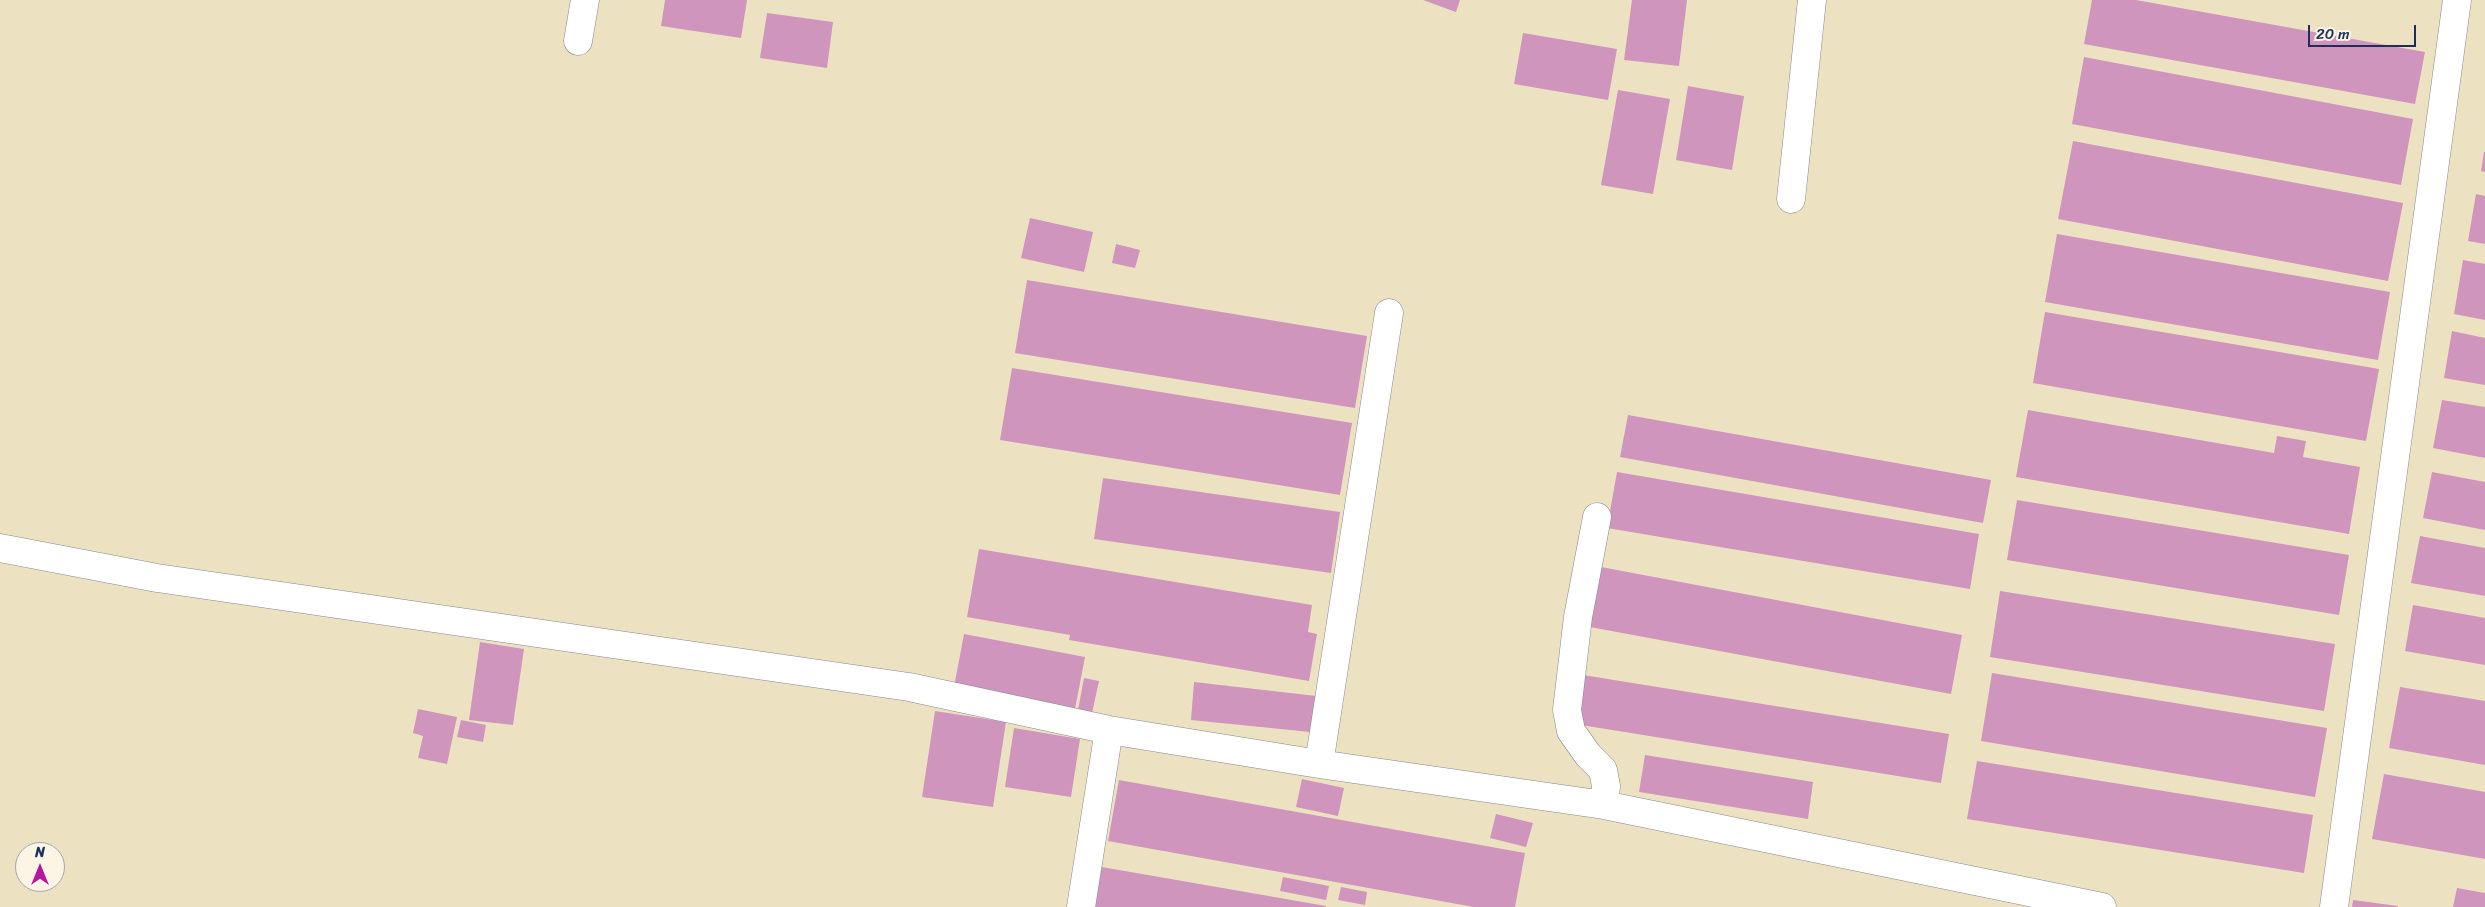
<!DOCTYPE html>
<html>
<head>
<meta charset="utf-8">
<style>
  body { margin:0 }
  #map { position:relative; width:2485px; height:907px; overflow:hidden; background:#ece2c1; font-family:Sriracha,sans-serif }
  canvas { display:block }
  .north { position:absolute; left:15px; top:842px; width:50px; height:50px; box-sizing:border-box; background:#fcf5e5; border:1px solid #a2a6af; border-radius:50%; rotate:0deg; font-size:14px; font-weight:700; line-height:20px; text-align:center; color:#1b2f5e }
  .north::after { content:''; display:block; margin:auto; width:18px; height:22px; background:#b5179e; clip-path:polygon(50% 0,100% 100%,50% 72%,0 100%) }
  .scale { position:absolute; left:2308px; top:25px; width:108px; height:22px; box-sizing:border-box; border:2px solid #1b2f5e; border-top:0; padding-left:6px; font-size:15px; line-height:18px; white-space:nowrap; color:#1b2f5e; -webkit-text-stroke:4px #fcf5e5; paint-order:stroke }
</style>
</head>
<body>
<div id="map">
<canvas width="2485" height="907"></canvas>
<div class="north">N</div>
<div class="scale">20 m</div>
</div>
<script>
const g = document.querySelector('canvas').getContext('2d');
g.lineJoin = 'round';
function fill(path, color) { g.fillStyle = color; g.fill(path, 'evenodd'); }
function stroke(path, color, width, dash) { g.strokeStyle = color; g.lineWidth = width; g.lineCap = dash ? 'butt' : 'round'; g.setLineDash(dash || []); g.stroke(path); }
const building = new Path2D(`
  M 665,0 L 747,0 L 741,38 L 661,26 Z
  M 1423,0 L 1460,0 L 1456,12 Z
  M 1632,0 L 1687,0 L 1679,66 L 1624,60 Z
  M 2092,0 L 2136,0 L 2425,52 L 2415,104 L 2084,44 Z
  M 767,13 L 833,22 L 827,68 L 760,58 Z
  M 1523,33 L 1617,49 L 1608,100 L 1514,84 Z
  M 2084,57 L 2413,119 L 2401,185 L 2072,124 Z
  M 1688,86 L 1744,96 L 1732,170 L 1676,160 Z
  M 1618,90 L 1670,99 L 1653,194 L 1601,185 Z
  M 2073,141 L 2403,203 L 2388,281 L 2058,219 Z
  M 2484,152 L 2485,152 L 2485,172 L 2481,171 Z
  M 2476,194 L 2485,196 L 2485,244 L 2468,241 Z
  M 1030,218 L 1093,232 L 1084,272 L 1021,258 Z
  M 2057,234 L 2390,292 L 2378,360 L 2045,302 Z
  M 1116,244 L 1140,250 L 1135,268 L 1112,263 Z
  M 2463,260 L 2485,264 L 2485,320 L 2454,314 Z
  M 1027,280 L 1367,336 L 1355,408 L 1015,353 Z
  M 2045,312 L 2379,369 L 2366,441 L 2033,383 Z
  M 2452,331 L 2485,338 L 2485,385 L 2444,378 Z
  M 1012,368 L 1352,423 L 1340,495 L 1000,440 Z
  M 2442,400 L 2485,407 L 2485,458 L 2433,448 Z
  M 2028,410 L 2274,453 L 2277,436 L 2306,441 L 2303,457 L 2360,467 L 2349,534 L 2016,477 Z
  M 1628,415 L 1991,480 L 1983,523 L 1620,457 Z
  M 1617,472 L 1979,534 L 1970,589 L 1607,528 Z
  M 2432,472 L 2485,482 L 2485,530 L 2423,518 Z
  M 1103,478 L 1340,512 L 1331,573 L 1094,539 Z
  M 2017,500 L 2349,555 L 2339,615 L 2007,560 Z
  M 2420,536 L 2485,548 L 2485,596 L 2411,583 Z
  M 979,549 L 1312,605 L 1308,632 L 1317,634 L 1309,681 L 1069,640 L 1070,635 L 967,617 Z
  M 1601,567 L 1962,635 L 1951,694 L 1590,627 Z
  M 2000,591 L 2335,644 L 2324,711 L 1990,657 Z
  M 2413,605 L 2485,618 L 2485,665 L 2405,651 Z
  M 964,634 L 1085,657 L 1075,709 L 954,687 Z
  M 480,642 L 524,649 L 513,725 L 469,720 Z
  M 1992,673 L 2327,728 L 2315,797 L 1981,741 Z
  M 1583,675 L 1949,734 L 1941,783 L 1575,724 Z
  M 1084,678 L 1099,681 L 1092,713 L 1078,710 Z
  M 1194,682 L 1334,698 L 1330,734 L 1191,720 Z
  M 2400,687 L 2485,701 L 2485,765 L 2389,748 Z
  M 418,709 L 457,717 L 447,764 L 418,758 L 423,736 L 413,733 Z
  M 935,711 L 1006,722 L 993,807 L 922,797 Z
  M 461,720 L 486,725 L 483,742 L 457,737 Z
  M 1014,728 L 1080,739 L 1071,797 L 1005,787 Z
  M 1645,755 L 1813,782 L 1808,819 L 1639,792 Z
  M 1977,761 L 2313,815 L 2304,873 L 1967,819 Z
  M 2384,774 L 2485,792 L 2485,859 L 2372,839 Z
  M 1302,779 L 1344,788 L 1338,816 L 1296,807 Z
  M 1119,780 L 1525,853 L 1515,907 L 1474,907 L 1108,841 Z
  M 1496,814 L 1533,823 L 1526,847 L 1490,838 Z
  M 1096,866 L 1326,906 L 1326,907 L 1089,907 Z
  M 1283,877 L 1329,886 L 1326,900 L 1280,891 Z
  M 1341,887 L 1367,892 L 1365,905 L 1338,900 Z
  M 2457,888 L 2485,893 L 2485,907 L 2453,907 Z
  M 2353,900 L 2398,906 L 2398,907 L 2352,907 Z`);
const minor = new Path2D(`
  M 578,41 L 585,0
  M 1791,199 L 1812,0
  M 1597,517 L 1578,617 L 1567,710 L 1571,731 L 1588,755 L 1603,770 L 1606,786 L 1604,805
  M 0,548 L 157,578 L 909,687 L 1109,730 L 1319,764 L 1604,805 L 2102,907
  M 1319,764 L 1389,313
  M 1081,907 L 1109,730
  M 2334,907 L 2457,0`);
fill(building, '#d095bd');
stroke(minor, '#848890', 29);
stroke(minor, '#fff', 28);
</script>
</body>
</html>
